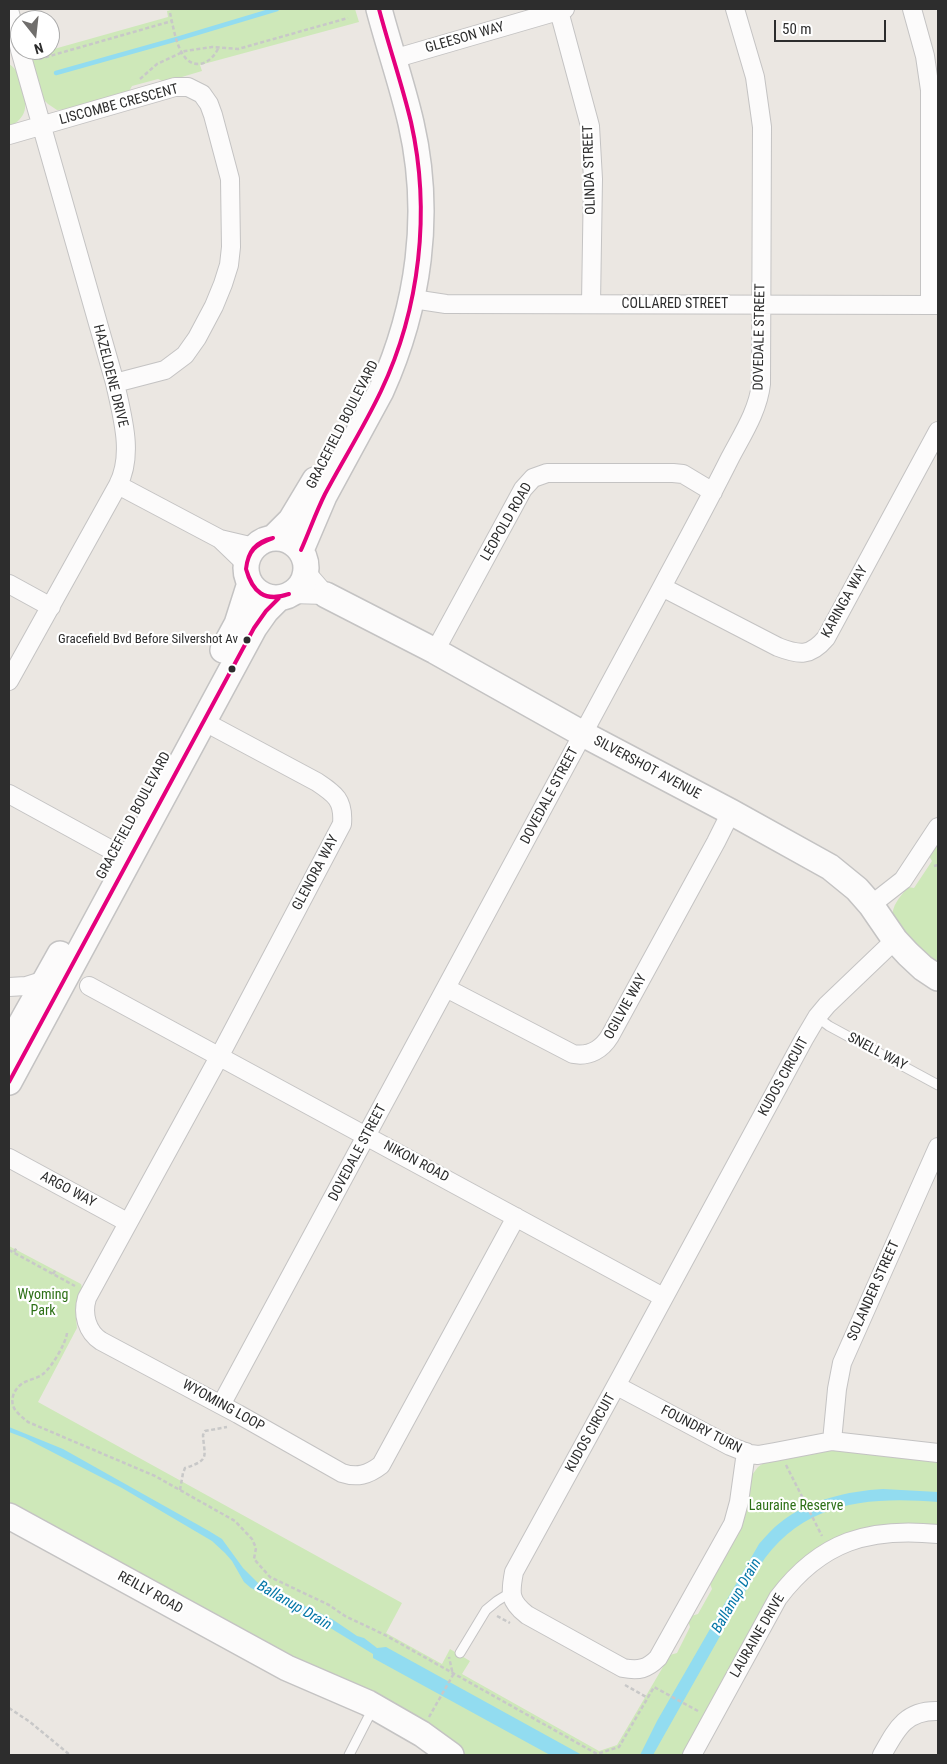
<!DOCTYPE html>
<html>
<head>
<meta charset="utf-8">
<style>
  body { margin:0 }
  #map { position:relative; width:947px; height:1764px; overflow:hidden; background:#ebe7e2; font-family:"Roboto Condensed",sans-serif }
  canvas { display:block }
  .frame { position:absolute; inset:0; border:10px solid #2d2d2d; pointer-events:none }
  .north { position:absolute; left:10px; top:10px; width:50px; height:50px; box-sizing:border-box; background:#fff; border:1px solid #ababab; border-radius:50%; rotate:164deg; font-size:14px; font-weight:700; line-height:20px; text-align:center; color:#2d2d2d }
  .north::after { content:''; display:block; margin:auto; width:18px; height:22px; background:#706e6c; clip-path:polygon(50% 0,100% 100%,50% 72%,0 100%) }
  .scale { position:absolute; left:774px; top:20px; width:112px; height:22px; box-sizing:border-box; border:2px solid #2d2d2d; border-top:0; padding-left:6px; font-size:15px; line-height:18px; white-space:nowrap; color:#2d2d2d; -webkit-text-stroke:4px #fff; paint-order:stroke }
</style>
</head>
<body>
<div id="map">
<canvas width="947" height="1764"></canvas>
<div class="frame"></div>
<div class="north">N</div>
<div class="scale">50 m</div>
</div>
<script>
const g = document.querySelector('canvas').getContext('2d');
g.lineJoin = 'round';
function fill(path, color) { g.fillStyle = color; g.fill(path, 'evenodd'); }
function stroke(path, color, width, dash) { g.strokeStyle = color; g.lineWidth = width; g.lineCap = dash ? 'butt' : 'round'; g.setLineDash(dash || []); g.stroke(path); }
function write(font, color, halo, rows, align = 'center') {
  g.font = font + ' "Roboto Condensed",sans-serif'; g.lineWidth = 4.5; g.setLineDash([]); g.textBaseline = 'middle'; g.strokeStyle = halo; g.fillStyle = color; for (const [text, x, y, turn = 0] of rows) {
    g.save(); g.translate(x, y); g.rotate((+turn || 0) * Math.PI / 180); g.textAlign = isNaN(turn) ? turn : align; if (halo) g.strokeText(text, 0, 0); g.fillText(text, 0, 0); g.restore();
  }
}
const green = new Path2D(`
  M 175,9 L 355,9 L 359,22 L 200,65 L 202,71 L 165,82 L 158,79 L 132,86 L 128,93 L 71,109 L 57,110 L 48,104 L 41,97 L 29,56 L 168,17 L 167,11 Z
  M 9,64 C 18,70 20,77 23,87 C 27,106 28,117 9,127 Z
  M 936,846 L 938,847 L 938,969 L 892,919 C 892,905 899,898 908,887 L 914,888 L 932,861 L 929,856 Z
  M 9,1246 L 81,1284 L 83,1291 C 77,1304 75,1314 77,1328 L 38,1402 L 402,1603 L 386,1633 L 442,1664 L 450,1649 L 470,1661 L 462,1674 L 599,1751 L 617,1745 L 670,1655 L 677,1653 L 690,1627 L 688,1620 L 691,1616 L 698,1614 L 712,1589 L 709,1581 L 752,1475 L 758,1467 L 765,1462 L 821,1451 L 836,1450 L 938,1461 L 938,1529 L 892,1525 L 776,1589 L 686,1755 L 460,1755 L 9,1506 Z`);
const water = new Path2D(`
  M 9,1427 L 63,1449 L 209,1531 L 222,1539 L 243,1568 L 259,1584 L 332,1619 L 357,1636 L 364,1638 L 377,1648 L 386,1647 L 582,1755 L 550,1755 L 373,1658 L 373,1654 L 327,1626 L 251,1588 L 244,1582 L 232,1561 L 225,1553 L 212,1541 L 195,1531 L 122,1488 L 25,1438 L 9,1432 Z
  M 883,1489 L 938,1492 L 938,1502 C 868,1496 800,1502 759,1567 L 653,1755 L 640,1755 L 657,1721 L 759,1544 C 766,1536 773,1528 781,1522 C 809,1500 848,1491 883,1489 Z`);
const stream = new Path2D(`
  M 56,73 L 177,39 L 277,9`);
const path = new Path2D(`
  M 170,13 C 174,29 178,65 199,64 C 209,63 215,55 219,47
  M 39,59 L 172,21
  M 140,79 L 157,64 L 185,51 L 212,47 L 238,49 L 348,18
  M 934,866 L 938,865
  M 9,1250 L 75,1286
  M 14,1252 L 17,1247
  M 53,1274 L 56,1269
  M 67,1333 C 66,1343 52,1367 43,1374 C 38,1378 31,1379 25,1382 C 16,1386 9,1398 14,1408 C 17,1413 23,1418 28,1422 L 155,1476 L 235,1521 L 252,1539 L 256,1548 L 254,1559 L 270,1577 L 329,1605 L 345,1616 L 385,1635 L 597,1754 L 619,1747 L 654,1687 L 698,1711
  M 786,1465 L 822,1536
  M 180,1490 L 183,1473 L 185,1468 C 211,1460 204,1456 203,1435 L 205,1431 L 227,1427
  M 497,1616 L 510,1623
  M 625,1685 L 648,1698
  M 9,1708 L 30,1722 L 70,1755
  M 429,1717 L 453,1675 L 449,1657`);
const lane = new Path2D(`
  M 817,1017 L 829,1026 L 938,1085
  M 460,1653 L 486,1610 L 497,1601 L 510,1593
  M 349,1755 L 368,1718`);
const street = new Path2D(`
  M 912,9 L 925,56 L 930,90 L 930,304
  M 9,10 L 20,49
  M 559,11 L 590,126 L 593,179 L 591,303
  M 393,59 L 565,9
  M 9,135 L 175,87 L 188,87 L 202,94 L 209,104 L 213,115 L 230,179 L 231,247 L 229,265 L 223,284 L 214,306 L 197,338 L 185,355 L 165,370 L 115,383
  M 413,299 L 446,304 L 938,305
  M 118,485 L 220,539 L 254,547
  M 220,539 L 246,564
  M 306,572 L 326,595
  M 9,584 L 51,607
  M 662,587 L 778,647 C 799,655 810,657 826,638 L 938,431
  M 291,594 L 326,595
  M 435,651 L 523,489 L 533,478 L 547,473 L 673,473 L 683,474 L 713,492
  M 9,681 L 118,485 C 134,454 122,416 115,383 L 20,50
  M 203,721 L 317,782 C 335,794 344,800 342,824 L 219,1057 L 87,1298 C 82,1314 87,1332 101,1341 L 238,1414 L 342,1473 C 357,1478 368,1475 381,1465 L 516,1217
  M 9,794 L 115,852
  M 871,905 L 903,880 L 938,827
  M 89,986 L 663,1297
  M 9,987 L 26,986 L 45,980
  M 446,988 L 573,1054 C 590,1057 602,1049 610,1036 L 716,842 L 731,812
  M 9,1158 L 127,1222
  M 617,1386 L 730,1446 L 750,1454 L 758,1455 L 775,1452 L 832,1441 L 938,1453
  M 221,1405 L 662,587 C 685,544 708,502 730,458 C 742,435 758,411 761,384 L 762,127 L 755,77 L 735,9
  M 832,1441 L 837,1389 L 842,1363 L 938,1147
  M 746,1452 L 739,1502 L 733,1524 L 658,1658 C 647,1669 639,1671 623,1668 L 527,1615 C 509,1601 510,1593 514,1572 C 612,1395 707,1217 804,1039 L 817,1017 L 827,1005 L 895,940
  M 692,1755 L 778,1598 C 821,1541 869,1527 938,1534
  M 882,1755 C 896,1730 905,1710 938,1711`);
const secondary = new Path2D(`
  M246 568a30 30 0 1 1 60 0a30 30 0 1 1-60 0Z
  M 273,538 L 291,520 L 315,480
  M 301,550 L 324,496 L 381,391 C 419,306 432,214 411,123 C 402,84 389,47 379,9
  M 326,595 L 435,651 L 583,734 L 731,812 L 830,867 L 857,889 L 871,905 L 895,940 L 908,954 L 923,968 L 938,978
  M 223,650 L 237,624 L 250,583
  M 9,1045 L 60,954
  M 9,1082 L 254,628 L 266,611 L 279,598
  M 9,1516 L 287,1668 L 368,1703 L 422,1734 L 451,1755`);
const bus1 = new Path2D(`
  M 301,550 C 309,532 316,512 325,494 C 343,460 364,427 381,391 C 420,309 431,211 411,122 C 402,84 389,47 379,9
  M 246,569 C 253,592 264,602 289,594
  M 246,569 C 252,592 265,603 289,594
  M 246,569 C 248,551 255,542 273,538
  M 246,569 C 248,551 256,544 273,538
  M 9,1082 L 254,628 L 266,611 L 279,598`);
const markers = [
  [247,640,4.5,"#2d2d2d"],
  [232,669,4.5,"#2d2d2d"]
];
const busNames = [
  ["Gracefield Bvd Before Silvershot Av",238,640]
];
const streetNames = [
  ["GLEESON WAY",465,38,-16],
  ["LISCOMBE CRESCENT",119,105,-15],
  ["OLINDA STREET",590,170,-92],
  ["COLLARED STREET",675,304],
  ["DOVEDALE STREET",760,337,-89],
  ["HAZELDENE DRIVE",110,376,76],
  ["GRACEFIELD BOULEVARD",343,425,-63],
  ["LEOPOLD ROAD",507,522,-60],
  ["KARINGA WAY",845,602,-61],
  ["SILVERSHOT AVENUE",647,768,28],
  ["DOVEDALE STREET",550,796,-62],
  ["GRACEFIELD BOULEVARD",134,816,-62],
  ["GLENORA WAY",316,873,-62],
  ["OGILVIE WAY",626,1007,-61],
  ["SNELL WAY",877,1052,28],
  ["KUDOS CIRCUIT",784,1077,-61],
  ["DOVEDALE STREET",358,1153,-62],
  ["NIKON ROAD",416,1162,28],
  ["ARGO WAY",68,1190,28],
  ["SOLANDER STREET",874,1291,-66],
  ["WYOMING LOOP",223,1406,29],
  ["FOUNDRY TURN",701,1430,27],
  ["KUDOS CIRCUIT",591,1433,-61],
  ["REILLY ROAD",150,1593,29],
  ["LAURAINE DRIVE",758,1636,-60]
];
const parkNames = [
  ["Wyoming",43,1295],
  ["Park",43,1311],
  ["Lauraine Reserve",796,1506]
];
const waterNames = [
  ["Ballanup Drain",737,1596,-60],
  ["Ballanup Drain",294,1606,30]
];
fill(green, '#cee8b9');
fill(water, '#92dcf0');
stroke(stream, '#92dcf0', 4.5);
stroke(lane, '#c4c3c3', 11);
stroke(street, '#c4c3c3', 20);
stroke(secondary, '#c4c3c3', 28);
stroke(path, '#c8c8c8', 2.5, [4, 2.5]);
stroke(lane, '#fcfbfb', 9);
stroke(street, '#fcfbfb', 18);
stroke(secondary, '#fcfbfb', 25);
stroke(bus1, '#e5007d', 4);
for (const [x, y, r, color] of markers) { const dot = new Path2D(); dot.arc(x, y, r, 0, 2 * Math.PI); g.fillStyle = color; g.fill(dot); stroke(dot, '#fff', 2); }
write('13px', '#2d2d2d', '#fff', busNames, 'right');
write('14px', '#2d2d2d', '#fff', streetNames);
write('14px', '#2d7016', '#fff', parkNames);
write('italic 15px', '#0577a8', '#fff', waterNames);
</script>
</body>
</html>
